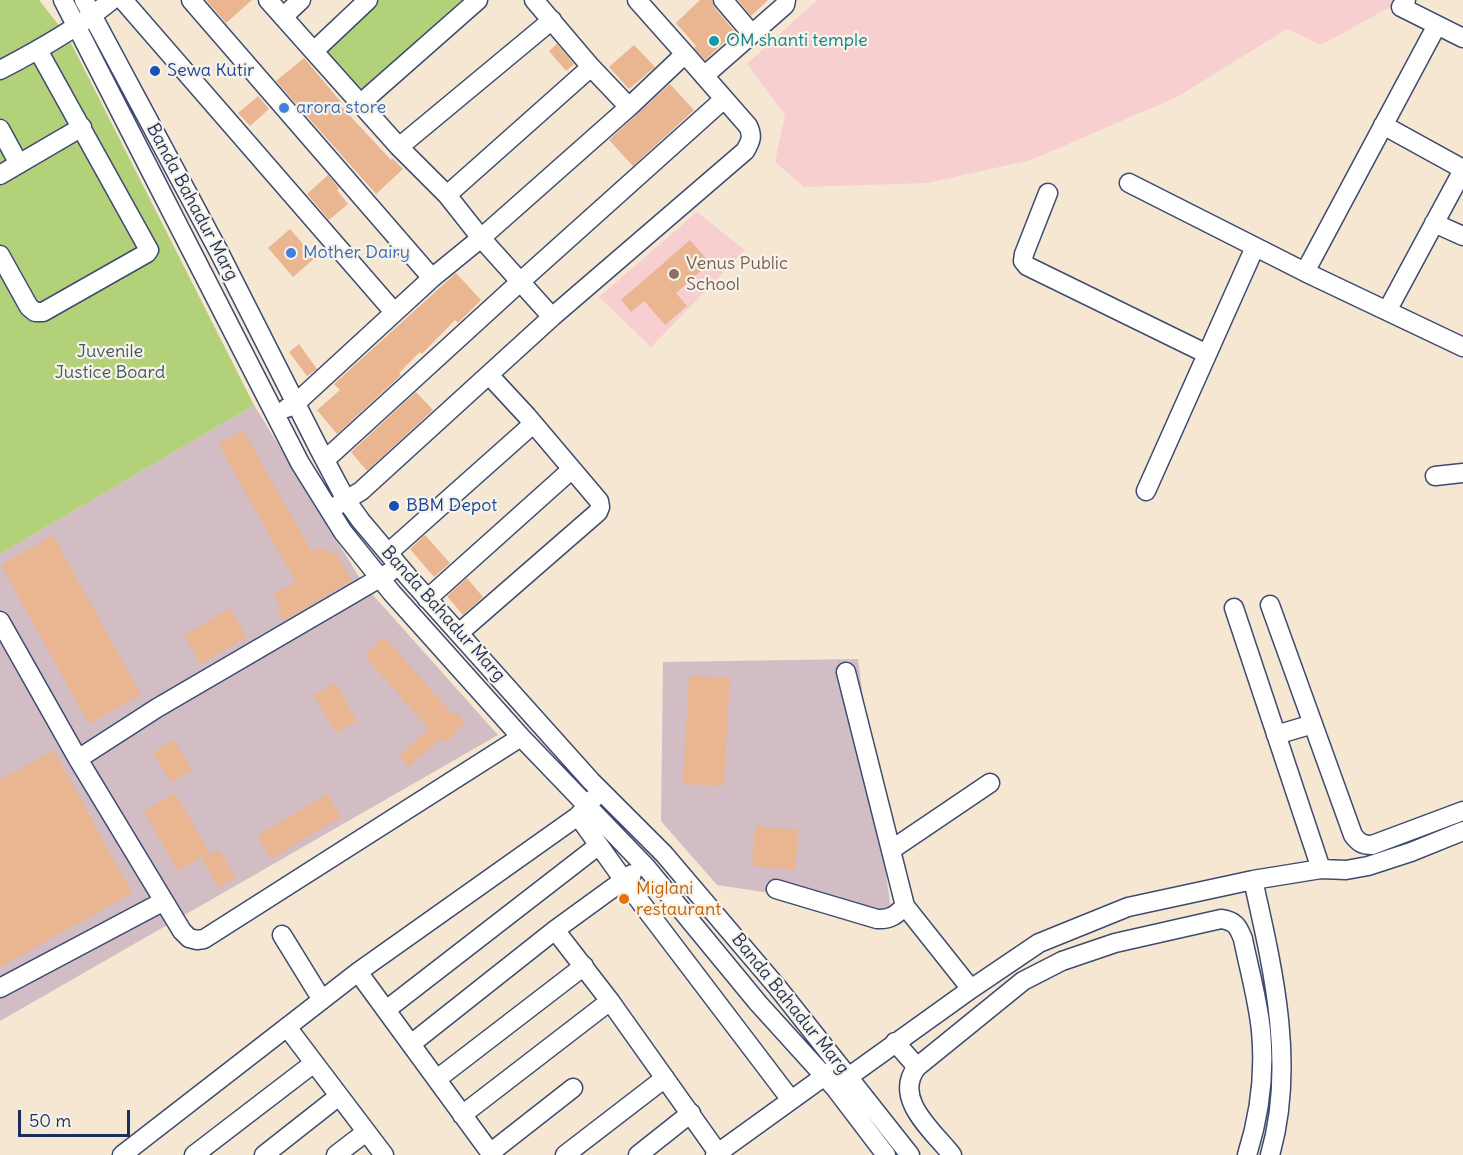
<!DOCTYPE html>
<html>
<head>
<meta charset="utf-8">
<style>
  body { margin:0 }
  #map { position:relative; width:1463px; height:1155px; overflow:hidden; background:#f5e7d1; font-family:Delius,sans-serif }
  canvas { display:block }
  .scale { position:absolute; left:18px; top:1110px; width:112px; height:27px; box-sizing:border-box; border:3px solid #1b2f5e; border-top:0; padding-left:8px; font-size:18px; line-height:21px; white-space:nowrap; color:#1b2f5e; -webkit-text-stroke:4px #f7f3e8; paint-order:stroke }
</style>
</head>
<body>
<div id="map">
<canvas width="1463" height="1155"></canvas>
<div class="scale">50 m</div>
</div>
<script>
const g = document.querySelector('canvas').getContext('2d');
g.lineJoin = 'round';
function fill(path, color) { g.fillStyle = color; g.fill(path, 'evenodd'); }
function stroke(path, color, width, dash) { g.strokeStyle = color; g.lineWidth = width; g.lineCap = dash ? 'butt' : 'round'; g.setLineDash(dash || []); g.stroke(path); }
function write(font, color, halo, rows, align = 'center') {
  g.font = font + ' Delius,sans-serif'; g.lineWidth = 4.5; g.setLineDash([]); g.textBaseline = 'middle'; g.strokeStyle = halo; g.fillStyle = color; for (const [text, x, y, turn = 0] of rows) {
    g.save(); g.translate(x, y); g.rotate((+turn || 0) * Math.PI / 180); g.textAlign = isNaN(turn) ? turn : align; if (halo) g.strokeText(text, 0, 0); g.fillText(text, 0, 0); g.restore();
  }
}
const built = new Path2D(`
  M 817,0 L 1397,0 L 1392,6 L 1321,45 L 1287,29 L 1177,97 L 1031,160 L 927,183 L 804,187 L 775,162 L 785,115 L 747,64 Z
  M 697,212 L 745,250 L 651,347 L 599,297 Z`);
const industrial = new Path2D(`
  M 254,405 L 364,585 L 498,735 L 0,1021 L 0,554 Z
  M 858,659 L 891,911 L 717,885 L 661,821 L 663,662 Z`);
const green = new Path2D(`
  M 0,0 L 39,0 L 68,37 L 254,405 L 0,554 Z
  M 378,0 L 483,0 L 360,104 L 319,57 Z`);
const building = new Path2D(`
  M 206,0 L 252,0 L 226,23 Z
  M 700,0 L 712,0 L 714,7 L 735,32 L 705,60 L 694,48 L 696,46 L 676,23 Z
  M 738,0 L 768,0 L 751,16 Z
  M 557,44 L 574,64 L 566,71 L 549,51 Z
  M 634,45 L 655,67 L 629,89 L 609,67 Z
  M 304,58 L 341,102 L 339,104 L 391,160 L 392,158 L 403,169 L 376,194 L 276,81 Z
  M 670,84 L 694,110 L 633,166 L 609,140 Z
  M 258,96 L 269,109 L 250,126 L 238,113 Z
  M 328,175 L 339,188 L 337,190 L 348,204 L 329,220 L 307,194 Z
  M 290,229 L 315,258 L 293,277 L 268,248 Z
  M 690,240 L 710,263 L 676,293 L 687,306 L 665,325 L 644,301 L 631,312 L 621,300 Z
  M 456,273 L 481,300 L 458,323 L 455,320 L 422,354 L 420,352 L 399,373 L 401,375 L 337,434 L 317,410 L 340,390 L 334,384 Z
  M 299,344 L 317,369 L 307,376 L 289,352 Z
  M 416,392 L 433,410 L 367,471 L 351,452 Z
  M 243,430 L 312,552 L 321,547 L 324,552 L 330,549 L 332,554 L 336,552 L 352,580 L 284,621 L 277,608 L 280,606 L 273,594 L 296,582 L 218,444 Z
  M 53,535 L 141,695 L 89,724 L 1,565 Z
  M 425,535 L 450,563 L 434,577 L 410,549 Z
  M 467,578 L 483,597 L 463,615 L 447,596 Z
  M 230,608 L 247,637 L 201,664 L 184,636 Z
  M 384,636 L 453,715 L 456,712 L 465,723 L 446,743 L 441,738 L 408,767 L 399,756 L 429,729 L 364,655 Z
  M 689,676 L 730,678 L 724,786 L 683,784 Z
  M 336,683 L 357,721 L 336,733 L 314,695 Z
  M 174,740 L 192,770 L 171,782 L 153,752 Z
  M 54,750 L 132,893 L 0,967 L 0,780 Z
  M 175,793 L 210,853 L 178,871 L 144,811 Z
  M 328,794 L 341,817 L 271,859 L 257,836 Z
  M 755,826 L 799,830 L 795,870 L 752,866 Z
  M 219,849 L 236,878 L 219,888 L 202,860 Z`);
const minor = new Path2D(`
  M 63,0 L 300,463 L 343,532 L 392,593 L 521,737 L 646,867 L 758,1003 L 835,1088 L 886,1155
  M 84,0 L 218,250 L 319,449 L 346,500 L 361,521 L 410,579 L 591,781 L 664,854 L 778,988 L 910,1155
  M 123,0 L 394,312
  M 191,0 L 432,278
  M 268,0 L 399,147 L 447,195 L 481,238 L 552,317
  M 637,0 L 685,54
  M 723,0 L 752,34
  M 1406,0 L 1401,7 L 1463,38
  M 283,17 L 301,0
  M 314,51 L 368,0
  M 0,70 C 39,50 78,28 112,0
  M 704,76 L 785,5 L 786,0
  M 360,104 L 478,0
  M 1383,125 L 1463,169
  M 0,129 L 19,164
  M 399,147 L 552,20
  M 0,175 L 82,127
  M 1129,183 L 1305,272 L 1463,347
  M 1048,193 L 1024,254 L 1023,261 L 1027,266 L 1207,354
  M 447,195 L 591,67
  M 1434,223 L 1463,236
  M 0,255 L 29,307 L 35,312 L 43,312 L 147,253 L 149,250 L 38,50
  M 1305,272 L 1437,25
  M 1387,311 L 1463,170
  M 287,408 L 296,403 L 432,278 L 481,238 L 629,107 L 591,67 L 534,0
  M 325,460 L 520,282 L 724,99
  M 1435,476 L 1463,473
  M 1146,491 L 1255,247
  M 336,506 L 361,491 L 552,317 L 745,151 C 751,141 753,136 748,126 L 685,54 L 629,107
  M 388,553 L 533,424
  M 427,599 L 571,470
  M 1270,605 L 1353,835 C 1358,842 1362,845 1372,845 L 1463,811
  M 1234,608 L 1321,869
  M 0,621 L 78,759 L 182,931 L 189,938 L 197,940 L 204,939 L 521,737
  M 459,633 L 598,512 L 600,507 L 599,501 L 527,416 L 489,375
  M 846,672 L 905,906 L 971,989
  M 1276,735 L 1313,724
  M 78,759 L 157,708 L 390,572
  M 578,816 L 623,879 L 791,1100
  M 891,850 L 990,783
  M 1253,880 C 1273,969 1296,1065 1270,1155
  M 776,889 L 877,919 C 890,920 896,915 905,906
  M 555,930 L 610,1001 L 718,1153
  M 282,935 L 322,1000
  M 358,972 L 492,1155
  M 0,988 L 164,901
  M 386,1010 L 599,845
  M 287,1027 L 384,1155
  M 895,1042 L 917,1067 L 1023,981 L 1062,961 L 1115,943 L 1221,919 C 1235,921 1238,926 1243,939 C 1249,969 1258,1000 1261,1031 C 1265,1073 1260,1114 1247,1155
  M 411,1044 L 555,930 L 632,874
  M 917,1067 C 892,1098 933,1131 952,1155
  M 437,1079 L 584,966
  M 840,1083 L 971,989 L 1039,943 L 1128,907 L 1253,880 L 1321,869 L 1346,870 L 1368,866 L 1411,852 L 1463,831
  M 462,1115 L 610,1001
  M 490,1153 L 573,1088
  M 122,1155 L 358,972 L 578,816 L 594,798
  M 194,1155 L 314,1063
  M 264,1155 L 339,1096
  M 336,1155 L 366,1132
  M 565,1155 L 665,1078
  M 638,1155 L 691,1113
  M 715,1155 L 833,1070`);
const markers = [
  [714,41,6,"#0f9aa8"],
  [155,71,6,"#1a4fb4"],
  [284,108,6,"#3f7fe0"],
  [291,253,6,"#3f7fe0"],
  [674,274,6,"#8d6e63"],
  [394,506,6,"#1a4fb4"],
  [624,899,6,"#e8710a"]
];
const cultureNames = [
  ["OM shanti temple",726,41]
];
const transitNames = [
  ["Sewa Kutir",167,71],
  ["BBM Depot",406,506]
];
const shopNames = [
  ["arora store",296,108],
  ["Mother Dairy",303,253]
];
const streetNames = [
  ["Banda Bahadur Marg",192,202,62],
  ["Banda Bahadur Marg",443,614,48],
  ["Banda Bahadur Marg",790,1004,51]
];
const educationNames = [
  ["Venus Public",686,264],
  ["School",686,285]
];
const parkNames = [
  ["Juvenile",110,352],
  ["Justice Board",110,373]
];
const foodNames = [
  ["Miglani",636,889],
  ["restaurant",636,910]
];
fill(built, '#f7cfd0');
fill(industrial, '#d2bdc5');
fill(green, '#b2d179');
fill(building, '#eab591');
stroke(minor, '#3c4b6f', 21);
stroke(minor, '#fff', 18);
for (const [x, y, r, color] of markers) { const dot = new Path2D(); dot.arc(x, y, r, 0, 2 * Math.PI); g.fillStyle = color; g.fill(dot); stroke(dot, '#f7f3e8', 2); }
write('18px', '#0d838f', '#f7f3e8', cultureNames, 'left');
write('18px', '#164399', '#f7f3e8', transitNames, 'left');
write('18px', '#366cbe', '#f7f3e8', shopNames, 'left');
write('18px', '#1b2f5e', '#f7f3e8', streetNames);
write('18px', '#785e54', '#f7f3e8', educationNames, 'left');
write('18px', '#415865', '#f7f3e8', parkNames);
write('18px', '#c56008', '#f7f3e8', foodNames, 'left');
</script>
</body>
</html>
